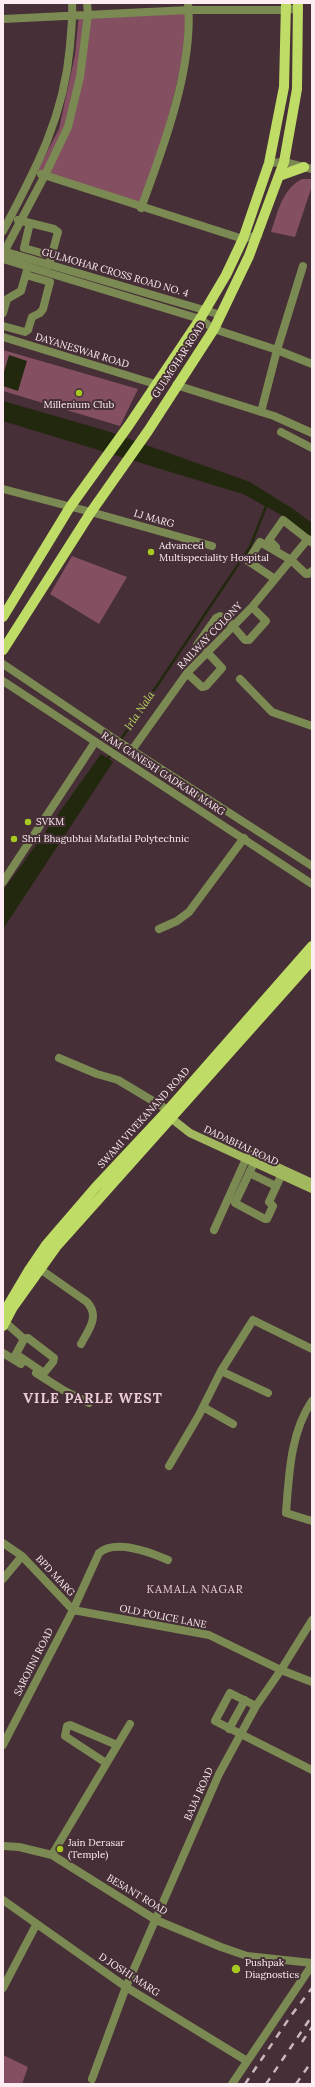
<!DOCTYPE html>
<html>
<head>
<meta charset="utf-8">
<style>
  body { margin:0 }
  #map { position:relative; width:315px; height:2087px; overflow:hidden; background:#462f36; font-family:Lora,serif }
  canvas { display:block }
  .frame { position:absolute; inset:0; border:4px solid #fdedf2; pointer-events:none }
</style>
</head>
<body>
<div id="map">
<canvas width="315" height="2087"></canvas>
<div class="frame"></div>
</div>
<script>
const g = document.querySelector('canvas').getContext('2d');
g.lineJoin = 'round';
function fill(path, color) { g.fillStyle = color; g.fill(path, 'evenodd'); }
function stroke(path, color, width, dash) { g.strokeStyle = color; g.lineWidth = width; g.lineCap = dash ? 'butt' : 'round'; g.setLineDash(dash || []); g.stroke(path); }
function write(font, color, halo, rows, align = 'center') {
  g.font = font + ' Lora,serif'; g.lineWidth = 4; g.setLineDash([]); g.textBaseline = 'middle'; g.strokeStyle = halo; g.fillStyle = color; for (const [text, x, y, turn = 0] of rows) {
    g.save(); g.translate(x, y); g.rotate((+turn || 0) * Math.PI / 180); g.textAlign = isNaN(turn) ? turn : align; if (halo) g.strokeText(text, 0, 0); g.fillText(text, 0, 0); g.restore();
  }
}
const green = new Path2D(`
  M 186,12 L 183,56 L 171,107 L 158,153 L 140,205 L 45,175 L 37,171 L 59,129 L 75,55 L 79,14 Z
  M 302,179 L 312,179 L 312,186 L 295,237 L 271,232 C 278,212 282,189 302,179 Z
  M 3,350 L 138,389 L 120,426 L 3,391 Z
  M 72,556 L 127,577 L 99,624 L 50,594 Z
  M 3,2055 L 28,2067 L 22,2084 L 3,2084 Z`);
const water = new Path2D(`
  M 9,355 L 27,361 L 18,391 L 3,386 L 3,375 Z
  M 3,401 L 104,430 L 250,482 L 293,509 L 312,523 L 312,541 L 285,517 L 243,494 L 3,421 Z
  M 101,754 L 113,762 L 3,929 L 3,891 Z`);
const stream = new Path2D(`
  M 107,760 L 250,547 L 267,504`);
const minor = new Path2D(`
  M 3,19 L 189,10 L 286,10 L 299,8
  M 41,174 L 243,239 L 258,235
  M 141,208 C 163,149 194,66 188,3
  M 18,220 L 54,229 L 58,232 L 49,265
  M 30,223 L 24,248 L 52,256
  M 3,231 C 36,169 64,117 70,46 C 71,31 73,17 72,3
  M 3,254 L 45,175 L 68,127 L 80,77 L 88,14 L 87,3
  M 3,313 L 7,299 L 21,291 L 27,270
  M 3,326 L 25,332 L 28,330 L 32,317 L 40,313 L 43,309 L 50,282 L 26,275
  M 214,329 L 277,350 L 312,364
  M 3,337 L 155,384
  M 176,385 L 274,416 L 312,433
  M 261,412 L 277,350 L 303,266
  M 281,432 L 312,448
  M 91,512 L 212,546
  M 276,547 L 269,540 L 283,520 L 311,542
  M 275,579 L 248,561 L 260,542 L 291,560 L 306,574 L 308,574 L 312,571
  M 197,645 L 216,618 L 220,616 L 226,618 L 245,640 L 249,640 L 266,621 L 252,607
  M 187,673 L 202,687 L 206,686 L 222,668 L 207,652
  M 240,679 L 272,712 L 312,726
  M 132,750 L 187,673 L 252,607 L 308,539
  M 3,882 L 95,742
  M 159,929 L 177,921 L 189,912 L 244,838
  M 59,1058 L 97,1074 L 118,1080 L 168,1110
  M 254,1163 L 235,1203 L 265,1219 L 267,1219 L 273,1206 L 269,1202 L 281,1176
  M 249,1173 L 276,1186
  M 214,1230 L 246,1159
  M 40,1269 L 87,1302 C 100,1316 89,1329 81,1344
  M 5,1322 L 24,1339
  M 28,1338 L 54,1358 L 53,1362 L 44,1373 L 16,1354 L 24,1339 Z
  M 3,1353 L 21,1364
  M 221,1371 L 268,1393
  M 36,1373 L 63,1390 L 89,1403
  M 312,1401 C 290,1433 289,1476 286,1513 L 312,1521
  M 203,1407 L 233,1424
  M 169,1466 L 199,1415 L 221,1371 L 253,1320 L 312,1349
  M 3,1543 L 22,1556 L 73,1610
  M 3,1579 L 22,1556
  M 73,1610 L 209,1635 L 281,1670 L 312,1682
  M 256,1706 L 230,1693 L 215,1721 L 312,1770
  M 229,1729 L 245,1700
  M 3,1745 L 73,1610 L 99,1553 C 115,1539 150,1552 168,1560
  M 106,1763 L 65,1736 L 67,1726 L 70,1725 L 117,1745
  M 3,1846 L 19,1847 L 52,1855 L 156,1920 L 221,1947 L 247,1956 L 312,1963
  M 52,1855 L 130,1724
  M 3,1900 L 126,1987 L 247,2061
  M 3,1988 L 36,1925
  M 92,2079 L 126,1987 L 219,1774 L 256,1706 L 281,1670 L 312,1620
  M 232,2084 L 312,1965`);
const tertiary = new Path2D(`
  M 269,163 L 284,162 L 312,169
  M 3,251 L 221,315
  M 3,259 L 200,319 L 214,329
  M 3,489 L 91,512
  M 3,664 L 113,738 L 312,866
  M 3,681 L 312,884`);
const secondary = new Path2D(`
  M 167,1115 L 190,1133 L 312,1189
  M 249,1154 L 312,1183`);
const primary = new Path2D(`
  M 279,176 L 304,167
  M 3,617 L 70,507 L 129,425 L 200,319 L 226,275 L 243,239 L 269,163 L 284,87 L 286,3
  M 3,650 L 91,512 L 148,431 L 214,329 L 249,256 L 284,162 L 297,89 L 298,3
  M 3,1314 L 29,1270 L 46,1245 L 95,1188 L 168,1110 L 312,946
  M 3,1326 L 13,1307 L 56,1247 L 312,960`);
const rail = new Path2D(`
  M 302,2042 L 312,2027
  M 245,2084 L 290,2017 L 312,1988
  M 266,2084 L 312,2016
  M 296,2084 L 312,2061`);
const markers = [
  [79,393,4,"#a7c820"],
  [151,552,4,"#a7c820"],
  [28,822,4,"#a7c820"],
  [14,839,4,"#a7c820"],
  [60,1849,4,"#a7c820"],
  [236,1969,5,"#a7c820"]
];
const streetNames = [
  ["GULMOHAR CROSS ROAD NO. 4",115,273,16],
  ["DAYANESWAR ROAD",82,351,17],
  ["GULMOHAR ROAD",179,360,-57],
  ["LJ MARG",154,519,16],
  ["RAILWAY COLONY",210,636,-46],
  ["RAM GANESH GADKARI MARG",163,774,33],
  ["SWAMI VIVEKANAND ROAD",144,1118,-48],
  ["DADABHAI ROAD",241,1146,25],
  ["BPD MARG",55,1576,47],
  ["OLD POLICE LANE",163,1617,11],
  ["SAROJINI ROAD",34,1662,-63],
  ["BAJAJ ROAD",199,1794,-66],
  ["BESANT ROAD",137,1895,31],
  ["D JOSHI MARG",129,1975,33]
];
const poiNames = [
  ["Millenium Club",79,405,"center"],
  ["Advanced",159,546],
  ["Multispeciality Hospital",159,558],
  ["SVKM",36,822],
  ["Shri Bhagubhai Mafatlal Polytechnic",22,839],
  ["Jain Derasar",68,1843],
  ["(Temple)",68,1855],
  ["Pushpak",245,1963],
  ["Diagnostics",245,1975]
];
const waterNames = [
  ["Irla Nala",140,711,-56]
];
const neighbourhoodNames = [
  ["KAMALA NAGAR",195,1590]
];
const districtNames = [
  ["VILE PARLE WEST",93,1399]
];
fill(green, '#845061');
fill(water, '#21280d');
stroke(stream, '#21280d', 2.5);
stroke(minor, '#7b8a53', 8);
stroke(tertiary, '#7b8a53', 8);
stroke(secondary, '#a1b85f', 8);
stroke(primary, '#bfdc66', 10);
stroke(rail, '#cab8be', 2.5, [7, 7]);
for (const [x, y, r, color] of markers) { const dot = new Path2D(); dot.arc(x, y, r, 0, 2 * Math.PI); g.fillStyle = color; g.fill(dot); stroke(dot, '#462f36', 1.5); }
write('10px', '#fdedf2', '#462f36', streetNames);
write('10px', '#fdedf2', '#462f36', poiNames, 'left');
write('italic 11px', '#b9d562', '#462f36', waterNames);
g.letterSpacing = '1px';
write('11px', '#ebccd5', '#462f36', neighbourhoodNames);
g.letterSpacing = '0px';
g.letterSpacing = '1px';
write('bold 14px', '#ebccd5', '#462f36', districtNames);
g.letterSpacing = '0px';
</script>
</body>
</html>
